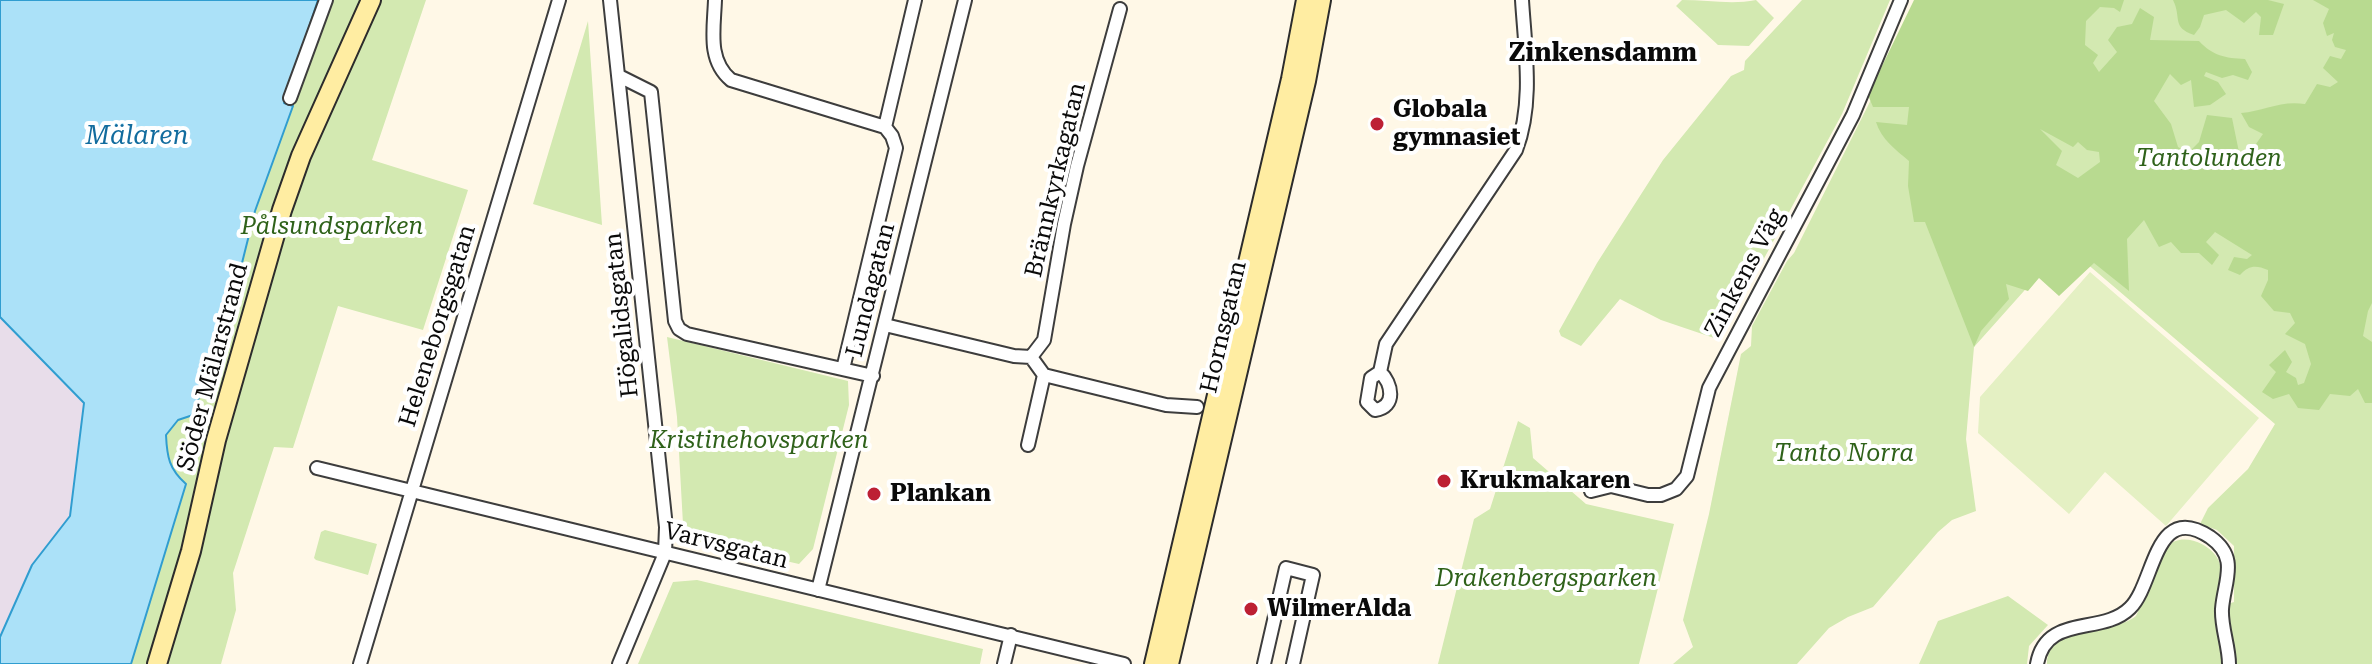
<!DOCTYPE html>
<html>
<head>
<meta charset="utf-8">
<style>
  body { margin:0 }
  canvas { display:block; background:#fff8e7 }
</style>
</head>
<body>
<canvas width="2372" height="664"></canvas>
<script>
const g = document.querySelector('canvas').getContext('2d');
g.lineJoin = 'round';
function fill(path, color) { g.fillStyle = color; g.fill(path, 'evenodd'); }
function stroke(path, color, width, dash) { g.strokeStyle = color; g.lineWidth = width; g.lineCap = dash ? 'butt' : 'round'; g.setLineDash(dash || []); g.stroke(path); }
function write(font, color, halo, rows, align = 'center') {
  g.font = font + ' "Roboto Serif",serif'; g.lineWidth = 8; g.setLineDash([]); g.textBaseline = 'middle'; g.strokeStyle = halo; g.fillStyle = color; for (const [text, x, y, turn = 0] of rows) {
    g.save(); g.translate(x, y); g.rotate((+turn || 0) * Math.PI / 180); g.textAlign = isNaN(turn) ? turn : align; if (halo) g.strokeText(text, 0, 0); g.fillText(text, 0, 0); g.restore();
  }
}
const industrial = new Path2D(`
  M 0,317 L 84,403 L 70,516 L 32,565 L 0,637 Z`);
const green = new Path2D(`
  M 318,0 L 426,0 L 372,160 L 468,190 L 423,330 L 338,306 L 293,448 L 274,447 L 233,573 L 236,610 L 221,664 L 131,664 L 186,484 L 175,474 L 168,462 L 166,435 L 206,379 L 237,283 L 255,211 L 292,106 L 284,103 Z
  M 1682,0 C 1708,0 1732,5 1756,0 L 1774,18 L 1749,46 L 1718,45 L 1676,6 Z
  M 1802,0 L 1890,0 L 1842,114 L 1720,340 L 1661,320 L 1620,299 L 1581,346 L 1561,336 L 1559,331 L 1597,263 L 1663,160 L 1731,76 L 1744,70 L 1745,61 Z
  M 1918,0 L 2372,0 L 2372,664 L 2047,664 C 2048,622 2112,636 2136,616 C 2143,602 2159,556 2167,547 C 2180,532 2206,542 2216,556 C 2225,569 2223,592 2221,606 L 2234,602 L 2234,546 L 2217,530 L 2200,524 L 2208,508 L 2248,469 L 2275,424 L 2065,245 L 1974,347 L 1966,439 L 1976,511 L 1952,520 L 1938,532 L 1873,607 L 1848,617 L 1829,628 L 1797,664 L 1673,664 L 1693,647 L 1683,620 L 1709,514 L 1741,354 L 1751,346 L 1752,326 L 1787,261 L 1794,253 L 1910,22 Z
  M 588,21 L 602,225 L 533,204 Z
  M 667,337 L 848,381 L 849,405 L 813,549 L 799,564 L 689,539 L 683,524 L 677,417 Z
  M 1518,421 L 1530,428 L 1533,458 L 1586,504 L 1674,524 L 1639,664 L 1438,664 L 1474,519 L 1490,509 Z
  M 325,530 L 377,544 L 368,575 L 316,560 L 314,558 L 321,532 Z
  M 697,580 L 983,649 L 980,664 L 638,664 L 673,582 Z
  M 2008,596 L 2048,625 L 2029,646 L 2027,664 L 1919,664 L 1938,621 Z`);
const forest = new Path2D(`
  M 1914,0 L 2124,0 L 2120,12 L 2114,8 L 2100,7 L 2086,21 L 2085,45 L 2098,55 L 2093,63 L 2099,72 L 2117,52 L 2108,40 L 2117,27 L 2132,24 L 2140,8 L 2154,17 L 2150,40 L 2199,41 C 2213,56 2225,58 2245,59 L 2252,72 L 2248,80 L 2233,75 L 2222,78 L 2206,72 L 2204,76 L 2218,82 L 2226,94 L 2210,105 L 2194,107 L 2191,80 L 2181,85 L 2170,74 L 2154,101 L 2171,124 L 2178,147 L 2188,153 L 2199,142 L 2207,115 L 2232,118 L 2240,157 L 2251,151 L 2263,134 L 2249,127 L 2241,113 C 2264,111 2281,100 2305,104 L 2317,84 L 2330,87 L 2338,82 L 2323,68 L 2330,56 L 2341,59 L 2346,50 L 2335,47 L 2332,40 L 2334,33 L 2327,36 L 2323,23 L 2329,9 L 2313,0 L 2372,0 L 2372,303 L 2368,311 L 2363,336 L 2372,342 L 2372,403 L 2365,403 L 2358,389 L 2350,396 L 2330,394 L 2319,410 L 2298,408 L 2289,394 L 2273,399 L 2262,392 L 2276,372 L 2269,365 L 2285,350 L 2292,362 L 2286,372 L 2296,378 L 2298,385 L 2304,383 L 2311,364 L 2305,344 L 2285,334 L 2295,323 L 2290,313 L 2274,311 L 2261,296 L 2268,280 L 2268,270 C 2256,265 2249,265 2240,275 L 2228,270 L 2234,257 L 2247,259 L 2252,255 L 2215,232 L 2206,242 L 2219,255 L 2212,265 L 2199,253 L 2181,253 L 2171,242 L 2159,247 L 2144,220 L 2127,239 L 2129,291 L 2094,263 L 2059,296 L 2039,278 L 2028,291 L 2006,284 L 2009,299 L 1981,331 L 1974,347 L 1925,222 L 1914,222 L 1908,186 L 1909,161 C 1896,150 1881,139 1876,122 L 1907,125 L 1909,107 L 1873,107 L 1868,95 ZM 2040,129 L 2073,147 L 2078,142 L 2087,150 L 2099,152 L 2100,162 L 2078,178 L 2056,165 L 2062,151 Z
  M 2173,0 L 2268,0 L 2284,4 L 2273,35 L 2259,35 L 2261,17 L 2256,12 L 2244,23 L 2226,10 L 2204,15 L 2200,27 L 2194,35 C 2171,27 2182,18 2173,0 Z`);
const pitch = new Path2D(`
  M 2090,272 L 2259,418 L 2166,526 L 2105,472 L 2069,514 L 1978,433 L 1980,397 Z`);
const water = new Path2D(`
  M 0,0 L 318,0 L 284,103 L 293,106 L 255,211 L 237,283 L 193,415 L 178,420 L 166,435 C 167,457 169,469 186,484 L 131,664 L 0,664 L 0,637 L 32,565 L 70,516 L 84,403 L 0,317 Z`);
const street = new Path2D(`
  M 610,0 L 666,527 L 665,553 L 619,664
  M 715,0 C 714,29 707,60 731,80 L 885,127
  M 619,76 L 651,92 L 675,321 L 679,329 L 687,334 L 873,376
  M 290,98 L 326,0
  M 885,127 L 915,0
  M 885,325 L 1014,356 L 1031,357
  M 1031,357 L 1044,340 L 1064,224 L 1077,166 L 1120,9
  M 1031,357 L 1044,375 L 1166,405 L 1197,407
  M 843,369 L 896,148 L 892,136 L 885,127
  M 1380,372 C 1392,383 1397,407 1375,410 L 1367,402 L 1371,378 L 1380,372 L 1386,344 L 1516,150 C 1534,103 1525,49 1522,0
  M 1028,445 L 1044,375
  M 317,468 L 1124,664
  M 1591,491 L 1611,486 L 1648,495 L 1661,495 L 1676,489 L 1687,476 L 1709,388 L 1853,115 L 1901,0
  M 818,590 L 965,0
  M 360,664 L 559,0
  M 1004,664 L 1011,635
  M 1264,664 L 1286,568 L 1313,575 L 1293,664
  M 2037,664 C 2046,613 2102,636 2130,608 C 2155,584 2154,500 2210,537 C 2240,558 2224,581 2222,609 C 2221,627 2229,646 2229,664`);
const secondary = new Path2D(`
  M 157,664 L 191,551 L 216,440 L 282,210 L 301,156 L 371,0
  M 1154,664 L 1291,79 L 1306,0
  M 1169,664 L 1306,81 L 1321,0`);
const markers = [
  [1377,124,8,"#bd2034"],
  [1444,481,8,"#bd2034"],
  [874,494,8,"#bd2034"],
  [1251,609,8,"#bd2034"]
];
const poiNames = [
  ["Globala",1393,110],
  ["gymnasiet",1393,138],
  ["Krukmakaren",1460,481],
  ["Plankan",890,494],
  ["WilmerAlda",1267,609]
];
const parkNames = [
  ["Tantolunden",2209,159],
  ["Pålsundsparken",332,227],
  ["Kristinehovsparken",759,441],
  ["Tanto Norra",1844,454],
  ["Drakenbergsparken",1546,579]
];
const streetNames = [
  ["Brännkyrkagatan",1056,180,-77],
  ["Zinkens Väg",1745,273,-62],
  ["Lundagatan",871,290,-76],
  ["Högalidsgatan",622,315,-96],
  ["Heleneborgsgatan",438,326,-73],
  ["Hornsgatan",1224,327,-77],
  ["Söder Mälarstrand",213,367,-75],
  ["Varvsgatan",726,546,14]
];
const neighbourhoodNames = [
  ["Zinkensdamm",1603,53]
];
const waterNames = [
  ["Mälaren",137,136]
];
fill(industrial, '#e8ddea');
fill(green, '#d3e9b1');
fill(forest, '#b8da90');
fill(pitch, '#e4f0c3');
fill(water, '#abe1f8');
stroke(water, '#309dd0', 2);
stroke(street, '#3d3d3d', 16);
stroke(secondary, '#2c2c2c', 22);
stroke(street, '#fff', 12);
stroke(secondary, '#ffeda2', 18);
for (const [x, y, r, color] of markers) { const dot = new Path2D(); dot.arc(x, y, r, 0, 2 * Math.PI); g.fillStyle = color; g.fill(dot); stroke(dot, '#fff', 3); }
write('bold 24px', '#0a0a0a', '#fff', poiNames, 'left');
write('italic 24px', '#2f621a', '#fff', parkNames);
write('24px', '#0a0a0a', '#fff', streetNames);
write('bold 26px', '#0a0a0a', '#fff', neighbourhoodNames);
write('italic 26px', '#126c9e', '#fff', waterNames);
</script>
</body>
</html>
